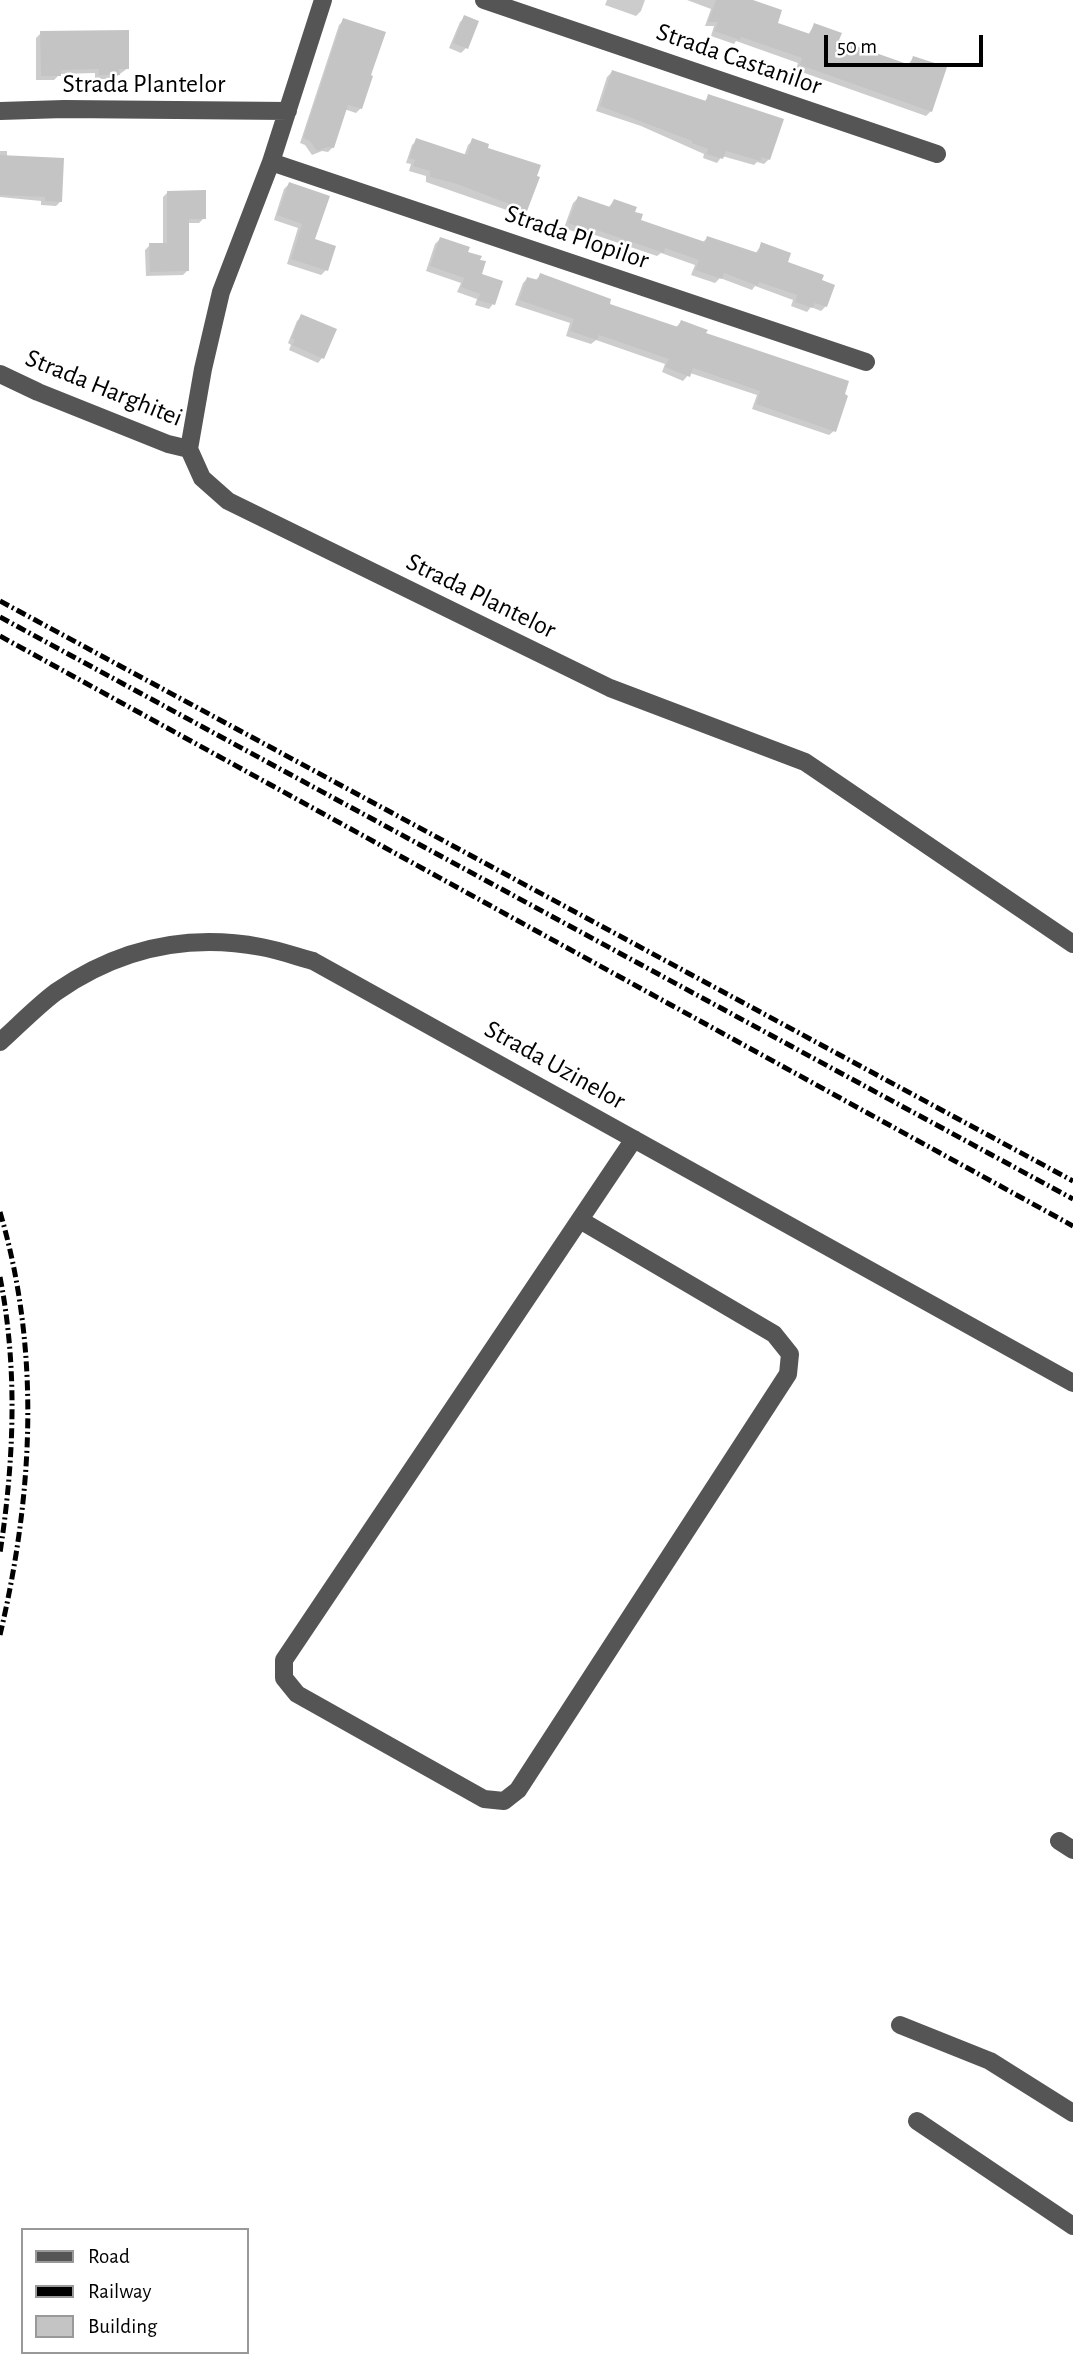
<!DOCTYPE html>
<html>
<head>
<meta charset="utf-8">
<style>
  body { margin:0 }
  #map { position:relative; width:1073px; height:2375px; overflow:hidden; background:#fff; font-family:"Alegreya Sans",sans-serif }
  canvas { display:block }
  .legend { position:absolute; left:21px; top:2228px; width:228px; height:126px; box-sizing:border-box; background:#fff; border:2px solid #999; margin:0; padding:9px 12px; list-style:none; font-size:21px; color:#000 }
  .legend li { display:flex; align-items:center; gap:14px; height:35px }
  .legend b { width:35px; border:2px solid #999 }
  .scale { position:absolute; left:824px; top:35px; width:159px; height:32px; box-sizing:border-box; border:4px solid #000; border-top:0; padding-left:9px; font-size:21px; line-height:24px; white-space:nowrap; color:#000; -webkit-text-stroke:5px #fff; paint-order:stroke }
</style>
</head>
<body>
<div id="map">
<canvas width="1073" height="2375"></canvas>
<ul class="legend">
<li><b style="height:9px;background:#555"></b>Road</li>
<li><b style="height:9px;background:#000"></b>Railway</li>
<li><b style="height:19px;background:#c4c4c4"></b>Building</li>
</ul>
<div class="scale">50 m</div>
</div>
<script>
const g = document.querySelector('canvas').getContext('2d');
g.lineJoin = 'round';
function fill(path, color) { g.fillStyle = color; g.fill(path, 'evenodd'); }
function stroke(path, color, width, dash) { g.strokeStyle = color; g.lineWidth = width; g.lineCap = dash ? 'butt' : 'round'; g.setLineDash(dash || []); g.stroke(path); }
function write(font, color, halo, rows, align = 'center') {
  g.font = font + ' "Alegreya Sans",sans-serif'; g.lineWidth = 5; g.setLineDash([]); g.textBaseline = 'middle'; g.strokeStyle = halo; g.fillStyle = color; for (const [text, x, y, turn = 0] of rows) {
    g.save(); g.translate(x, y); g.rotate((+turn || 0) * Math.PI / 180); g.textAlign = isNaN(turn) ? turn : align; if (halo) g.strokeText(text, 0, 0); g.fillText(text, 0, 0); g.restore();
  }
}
const shadow = new Path2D(`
  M 607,0 L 645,0 L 641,11 L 636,16 L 605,5 Z
  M 687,0 L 752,0 L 775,24 L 808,35 L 814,25 L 837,41 L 907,66 L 913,58 L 931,111 L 926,116 L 796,70 L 798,63 L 736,41 L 734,44 L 711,36 L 714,26 L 705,26 L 711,9 Z
  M 465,17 L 466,48 L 461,53 L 449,48 L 460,22 Z
  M 344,20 L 361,108 L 356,113 L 344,109 L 333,147 L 328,152 L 322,151 L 312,155 L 305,145 L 300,143 L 339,25 Z
  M 41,33 L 128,68 L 113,79 L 95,79 L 95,73 L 60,74 L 54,80 L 36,80 L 36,38 Z
  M 612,72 L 704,102 L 709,96 L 769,159 L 764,164 L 757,162 L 754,165 L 722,156 L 717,163 L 703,158 L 704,154 L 641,126 L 596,111 L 607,77 Z
  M 417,140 L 464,156 L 468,145 L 473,140 L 486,149 L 526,210 L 521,215 L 426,182 L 426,176 L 409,171 L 411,164 L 406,163 L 412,145 Z
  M 0,151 L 7,151 L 7,157 L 61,201 L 56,206 L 41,205 L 41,201 L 0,197 Z
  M 289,184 L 326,270 L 321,275 L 287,264 L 298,228 L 274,220 L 284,189 Z
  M 168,192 L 204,218 L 199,223 L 187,223 L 187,271 L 183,275 L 146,276 L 145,250 L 150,245 L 163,245 L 163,197 Z
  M 578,198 L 608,208 L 614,201 L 633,213 L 638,221 L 702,243 L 707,238 L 755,254 L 762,244 L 785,264 L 820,282 L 826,306 L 821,311 L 811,307 L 807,312 L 791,306 L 793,300 L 755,286 L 752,290 L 720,278 L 715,283 L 691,275 L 695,265 L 661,253 L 657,256 L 586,232 L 584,235 L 564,228 L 573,203 Z
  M 440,239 L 479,275 L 493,304 L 489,309 L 475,305 L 477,299 L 457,292 L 461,283 L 426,271 L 435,244 Z
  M 540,275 L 608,305 L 675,328 L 681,322 L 704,334 L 834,431 L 829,435 L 752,409 L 757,395 L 690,373 L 683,381 L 662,372 L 665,364 L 596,340 L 591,344 L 566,336 L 570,323 L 515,305 L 523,283 L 527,279 L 536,280 Z
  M 302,316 L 322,358 L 318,363 L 289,350 L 291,345 L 288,343 L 297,321 Z`);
const building = new Path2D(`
  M 716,0 L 753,0 L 782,10 L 778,23 L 810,34 L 814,23 L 842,33 L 839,40 L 910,65 L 913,56 L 947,67 L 932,112 L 800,65 L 802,58 L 741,37 L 740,40 L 714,31 L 718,22 L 708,22 Z
  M 464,15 L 479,21 L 468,49 L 453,43 Z
  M 343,18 L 386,32 L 371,75 L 373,76 L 362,109 L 348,105 L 334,148 L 328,147 L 317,151 L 310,141 L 303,138 Z
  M 129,30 L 129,69 L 119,69 L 120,75 L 99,75 L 99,69 L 61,70 L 61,76 L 41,76 L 40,31 Z
  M 612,70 L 706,101 L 708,94 L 784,119 L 770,160 L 762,157 L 760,161 L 726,151 L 723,159 L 706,154 L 708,149 L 692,143 L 692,141 L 600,106 Z
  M 416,138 L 467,155 L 472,138 L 489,144 L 488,148 L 541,165 L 537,176 L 540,177 L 527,211 L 457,184 L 430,177 L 430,171 L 413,166 L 415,160 L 409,158 Z
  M 0,155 L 64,158 L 62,202 L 45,201 L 45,197 L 0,195 Z
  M 289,182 L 330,196 L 315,239 L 336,246 L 328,271 L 291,259 L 302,224 L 277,215 Z
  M 206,190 L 206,219 L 189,219 L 189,271 L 150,272 L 149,243 L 167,243 L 167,191 Z
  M 578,196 L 610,207 L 614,199 L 637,207 L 635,212 L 643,214 L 641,220 L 705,242 L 707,236 L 758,253 L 761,242 L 791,253 L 788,262 L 824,275 L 822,280 L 835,285 L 827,307 L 815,303 L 813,308 L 795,302 L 797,295 L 759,282 L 758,286 L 724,273 L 722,279 L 695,270 L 699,260 L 665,248 L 664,253 L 591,228 L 590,231 L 568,223 Z
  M 440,237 L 470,247 L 468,252 L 482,256 L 480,260 L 486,261 L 482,274 L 503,281 L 495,305 L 478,300 L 480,294 L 461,287 L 464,278 L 430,266 Z
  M 540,273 L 611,299 L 610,304 L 678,327 L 681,320 L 708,330 L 706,333 L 849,381 L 845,394 L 848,396 L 836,432 L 756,404 L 760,391 L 693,368 L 690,377 L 665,367 L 669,359 L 599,335 L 597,340 L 570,331 L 574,319 L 519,300 L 527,277 L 538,280 Z
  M 301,314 L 337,329 L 324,359 L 292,345 L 295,340 L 291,338 Z`);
const minor = new Path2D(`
  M 323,0 L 271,162 L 221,292 L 203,369 L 189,449 L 202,478 L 228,501 L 610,688 L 805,762 L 1073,944
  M 484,0 L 937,154
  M 0,111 L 64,109 L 288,111
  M 271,162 L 866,362
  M 0,374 L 38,392 L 168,444 L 189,449
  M 0,1042 C 18,1026 36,1007 56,992 C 118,949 186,933 261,947 C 278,950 295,956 313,961 L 1073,1383
  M 580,1220 L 774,1334 L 790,1354 L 788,1374 L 518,1790 L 504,1801 L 484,1799 L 297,1694 L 284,1678 L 284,1660 L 634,1139
  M 1059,1841 L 1073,1850
  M 900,2025 L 990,2061 L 1073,2113
  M 917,2121 L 1073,2226`);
const rail = new Path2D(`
  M 0,601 L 1073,1181
  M 0,617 L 1073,1199
  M 0,636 L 1073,1226
  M 0,1212 C 41,1351 33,1495 0,1635
  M 0,1277 C 18,1369 14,1461 0,1553`);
const streetNames = [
  ["Strada Castanilor",739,59,19],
  ["Strada Plantelor",144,84],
  ["Strada Plopilor",577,237,19],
  ["Strada Harghitei",104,388,22],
  ["Strada Plantelor",481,596,26],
  ["Strada Uzinelor",555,1065,29]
];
fill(shadow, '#0003');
fill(building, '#c4c4c4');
stroke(minor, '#555', 18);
stroke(rail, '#000', 5, [10, 3.5, 2, 3.5]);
write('26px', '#000', '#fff', streetNames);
</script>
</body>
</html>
